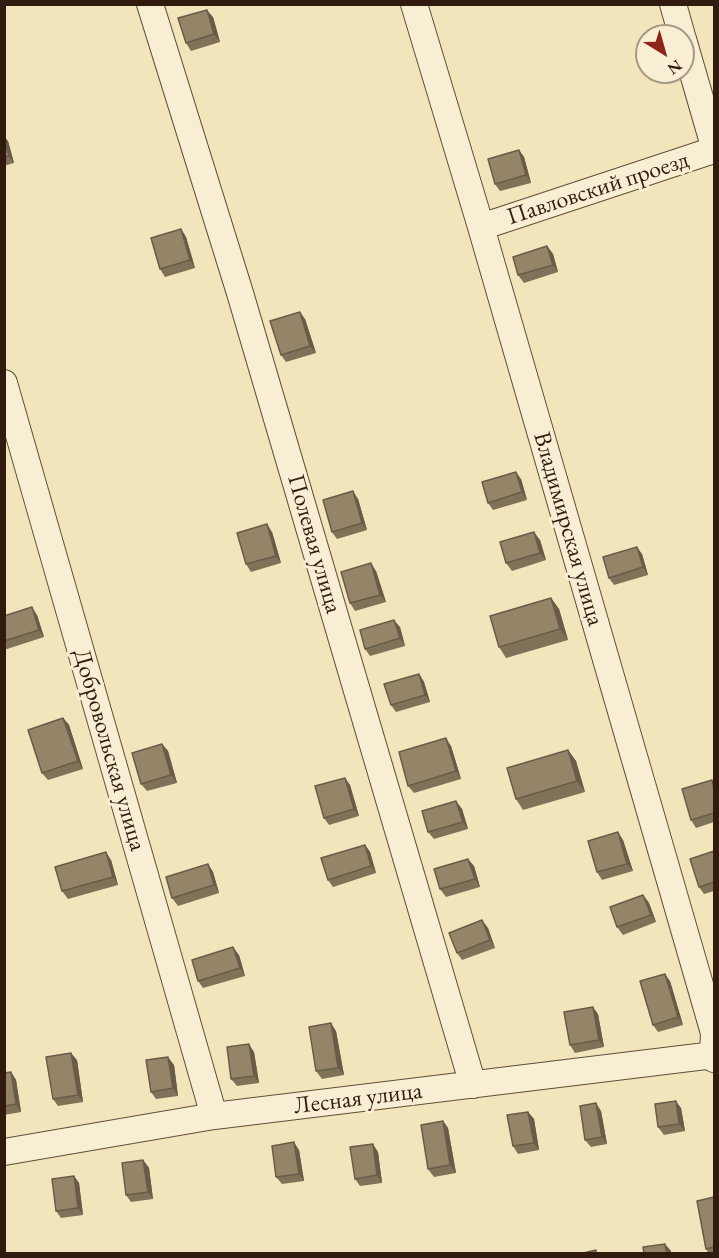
<!DOCTYPE html>
<html>
<head>
<meta charset="utf-8">
<style>
  body { margin:0 }
  #map { position:relative; width:719px; height:1258px; overflow:hidden; background:#f3e5bb; font-family:"EB Garamond",serif }
  canvas { display:block }
  .frame { position:absolute; inset:0; border:6px solid #301b0e; pointer-events:none }
  .north { position:absolute; left:635px; top:24px; width:60px; height:60px; box-sizing:border-box; background:#f7eed3; border:2px solid #a79a84; border-radius:50%; rotate:143deg; font-size:16px; font-weight:700; line-height:24px; text-align:center; color:#301b0e }
  .north::after { content:''; display:block; margin:auto; width:21px; height:27px; background:#8f2418; clip-path:polygon(50% 0,100% 100%,50% 72%,0 100%) }
</style>
</head>
<body>
<div id="map">
<canvas width="719" height="1258"></canvas>
<div class="frame"></div>
<div class="north">N</div>
</div>
<script>
const g = document.querySelector('canvas').getContext('2d');
g.lineJoin = 'round';
function stroke(path, color, width, dash) { g.strokeStyle = color; g.lineWidth = width; g.lineCap = dash ? 'butt' : 'round'; g.setLineDash(dash || []); g.stroke(path); }
function fill(path, color) { g.fillStyle = color; g.fill(path, 'evenodd'); }
function write(font, color, halo, rows, align = 'center') {
  g.font = font + ' "EB Garamond",serif'; g.lineWidth = 6; g.setLineDash([]); g.textBaseline = 'middle'; g.strokeStyle = halo; g.fillStyle = color; for (const [text, x, y, turn = 0] of rows) {
    g.save(); g.translate(x, y); g.rotate((+turn || 0) * Math.PI / 180); g.textAlign = isNaN(turn) ? turn : align; if (halo) g.strokeText(text, 0, 0); g.fillText(text, 0, 0); g.restore();
  }
}
const minor = new Path2D(`
  M 150,4 L 240,293 L 473,1085
  M 414,4 L 481,227 L 714,1033 L 713,1055 L 714,1059
  M 673,4 L 682,36
  M 683,39 L 714,146
  M 481,227 L 714,150
  M 4,383 L 214,1116
  M 4,1152 L 214,1116 L 714,1055`);
const wall = new Path2D(`
  M 213,17 L 220,42 L 191,51 L 186,43 Z
  M 4,137 L 8,141 L 14,163 L 4,166 Z
  M 519,150 L 524,157 L 531,183 L 500,191 L 495,184 Z
  M 181,229 L 186,237 L 195,268 L 165,277 L 160,269 Z
  M 547,246 L 553,254 L 558,272 L 524,283 L 518,275 Z
  M 305,319 L 316,353 L 286,362 L 281,355 Z
  M 521,479 L 527,500 L 493,510 L 488,503 Z
  M 358,499 L 367,530 L 337,539 L 332,532 Z
  M 272,532 L 281,563 L 251,572 L 246,564 Z
  M 540,540 L 546,560 L 512,571 L 506,563 Z
  M 642,554 L 648,575 L 614,585 L 609,578 Z
  M 376,571 L 386,602 L 355,611 L 350,603 Z
  M 551,598 L 559,609 L 568,640 L 506,658 L 499,647 Z
  M 37,615 L 44,637 L 4,650 L 4,616 Z
  M 400,627 L 405,646 L 370,656 L 365,649 Z
  M 419,674 L 424,682 L 430,702 L 396,712 L 391,705 Z
  M 63,718 L 69,725 L 83,769 L 48,780 L 42,773 Z
  M 162,744 L 168,751 L 177,783 L 147,791 L 141,784 Z
  M 451,746 L 461,779 L 414,793 L 408,786 Z
  M 568,750 L 576,761 L 585,792 L 523,810 L 516,799 Z
  M 345,778 L 350,785 L 359,816 L 329,825 L 324,818 Z
  M 714,784 L 714,822 L 696,828 L 691,820 Z
  M 456,801 L 462,809 L 468,829 L 434,839 L 428,832 Z
  M 623,840 L 633,871 L 602,880 L 597,872 Z
  M 365,845 L 370,852 L 376,873 L 333,887 L 328,880 Z
  M 714,851 L 714,891 L 704,894 L 699,887 Z
  M 111,860 L 118,885 L 68,899 L 62,891 Z
  M 208,864 L 213,872 L 219,893 L 178,906 L 172,898 Z
  M 474,866 L 480,887 L 446,897 L 440,889 Z
  M 643,895 L 649,903 L 656,922 L 623,935 L 617,927 Z
  M 488,928 L 495,948 L 462,960 L 457,953 Z
  M 239,955 L 245,976 L 203,988 L 198,981 Z
  M 670,981 L 683,1025 L 658,1032 L 653,1025 Z
  M 598,1014 L 604,1047 L 575,1053 L 570,1045 Z
  M 336,1031 L 344,1075 L 322,1079 L 316,1071 Z
  M 254,1052 L 259,1083 L 237,1086 L 231,1079 Z
  M 77,1060 L 83,1102 L 58,1106 L 53,1099 Z
  M 174,1065 L 178,1096 L 156,1099 L 151,1092 Z
  M 11,1072 L 16,1080 L 21,1112 L 4,1115 L 4,1073 Z
  M 681,1108 L 685,1131 L 664,1135 L 658,1127 Z
  M 601,1111 L 607,1144 L 591,1147 L 585,1140 Z
  M 528,1112 L 534,1119 L 539,1150 L 518,1154 L 513,1146 Z
  M 443,1121 L 448,1128 L 456,1173 L 434,1177 L 428,1169 Z
  M 299,1150 L 304,1181 L 282,1184 L 276,1177 Z
  M 378,1152 L 382,1183 L 360,1186 L 355,1179 Z
  M 143,1160 L 149,1168 L 153,1199 L 131,1202 L 126,1195 Z
  M 74,1176 L 79,1183 L 83,1215 L 61,1218 L 56,1211 Z
  M 714,1197 L 714,1254 L 709,1254 L 706,1249 Z`);
const shadedWall = new Path2D(`
  M 207,10 L 213,17 L 220,42 L 214,34 Z
  M 4,137 L 8,141 L 14,163 L 9,156 L 4,141 Z
  M 519,150 L 524,157 L 531,183 L 526,175 Z
  M 181,229 L 186,237 L 195,268 L 190,260 Z
  M 547,246 L 553,254 L 558,272 L 553,265 Z
  M 300,312 L 305,319 L 316,353 L 310,346 Z
  M 516,472 L 521,479 L 527,500 L 522,492 Z
  M 353,491 L 358,499 L 367,530 L 362,523 Z
  M 267,524 L 272,532 L 281,563 L 276,556 Z
  M 534,532 L 540,540 L 546,560 L 540,553 Z
  M 637,547 L 642,554 L 648,575 L 643,567 Z
  M 371,563 L 376,571 L 386,602 L 380,595 Z
  M 551,598 L 559,609 L 568,640 L 560,629 Z
  M 32,607 L 37,615 L 44,637 L 39,630 Z
  M 394,620 L 400,627 L 405,646 L 400,638 Z
  M 419,674 L 424,682 L 430,702 L 425,695 Z
  M 63,718 L 69,725 L 83,769 L 78,761 Z
  M 446,738 L 451,746 L 461,779 L 456,771 Z
  M 162,744 L 168,751 L 177,783 L 171,775 Z
  M 568,750 L 576,761 L 585,792 L 577,781 Z
  M 345,778 L 350,785 L 359,816 L 354,809 Z
  M 456,801 L 462,809 L 468,829 L 463,822 Z
  M 618,832 L 623,840 L 633,871 L 627,864 Z
  M 365,845 L 370,852 L 376,873 L 371,866 Z
  M 106,852 L 111,860 L 118,885 L 113,877 Z
  M 468,859 L 474,866 L 480,887 L 475,879 Z
  M 208,864 L 213,872 L 219,893 L 214,885 Z
  M 643,895 L 649,903 L 656,922 L 651,915 Z
  M 482,920 L 488,928 L 495,948 L 490,940 Z
  M 233,947 L 239,955 L 245,976 L 240,968 Z
  M 665,974 L 670,981 L 683,1025 L 678,1017 Z
  M 593,1007 L 598,1014 L 604,1047 L 599,1040 Z
  M 331,1023 L 336,1031 L 344,1075 L 338,1068 Z
  M 249,1044 L 254,1052 L 259,1083 L 254,1076 Z
  M 71,1053 L 77,1060 L 83,1102 L 78,1095 Z
  M 168,1057 L 174,1065 L 178,1096 L 173,1088 Z
  M 11,1072 L 16,1080 L 21,1112 L 16,1104 Z
  M 676,1101 L 681,1108 L 685,1131 L 679,1124 Z
  M 596,1103 L 601,1111 L 607,1144 L 602,1137 Z
  M 528,1112 L 534,1119 L 539,1150 L 534,1143 Z
  M 443,1121 L 448,1128 L 456,1173 L 450,1165 Z
  M 294,1142 L 299,1150 L 304,1181 L 299,1174 Z
  M 373,1144 L 378,1152 L 382,1183 L 377,1175 Z
  M 143,1160 L 149,1168 L 153,1199 L 148,1192 Z
  M 74,1176 L 79,1183 L 83,1215 L 78,1208 Z
  M 665,1244 L 671,1251 L 671,1254 L 667,1254 Z`);
const building = new Path2D(`
  M 207,10 L 214,34 L 186,43 L 178,18 Z
  M 4,141 L 9,156 L 4,157 Z
  M 519,150 L 526,175 L 495,184 L 488,159 Z
  M 181,229 L 190,260 L 160,269 L 151,238 Z
  M 547,246 L 553,265 L 518,275 L 513,257 Z
  M 300,312 L 310,346 L 281,355 L 270,321 Z
  M 516,472 L 522,492 L 488,503 L 482,482 Z
  M 353,491 L 362,523 L 332,532 L 323,500 Z
  M 267,524 L 276,556 L 246,564 L 237,533 Z
  M 534,532 L 540,553 L 506,563 L 500,542 Z
  M 637,547 L 643,567 L 609,578 L 603,557 Z
  M 371,563 L 380,595 L 350,603 L 341,572 Z
  M 551,598 L 560,629 L 499,647 L 490,616 Z
  M 32,607 L 39,630 L 4,641 L 4,616 Z
  M 394,620 L 400,638 L 365,649 L 360,630 Z
  M 419,674 L 425,695 L 391,705 L 384,684 Z
  M 63,718 L 78,761 L 42,773 L 28,730 Z
  M 446,738 L 456,771 L 408,786 L 399,752 Z
  M 162,744 L 171,775 L 141,784 L 132,753 Z
  M 568,750 L 577,781 L 516,799 L 507,768 Z
  M 345,778 L 354,809 L 324,818 L 315,786 Z
  M 712,780 L 714,789 L 714,813 L 691,820 L 682,789 Z
  M 456,801 L 463,822 L 428,832 L 422,811 Z
  M 618,832 L 627,864 L 597,872 L 588,841 Z
  M 365,845 L 371,866 L 328,880 L 321,858 Z
  M 714,851 L 714,882 L 699,887 L 690,859 Z
  M 106,852 L 113,877 L 62,891 L 55,867 Z
  M 468,859 L 475,879 L 440,889 L 434,869 Z
  M 208,864 L 214,885 L 172,898 L 166,877 Z
  M 643,895 L 651,915 L 617,927 L 610,907 Z
  M 482,920 L 490,940 L 457,953 L 449,933 Z
  M 233,947 L 240,968 L 198,981 L 192,960 Z
  M 665,974 L 678,1017 L 653,1025 L 640,981 Z
  M 593,1007 L 599,1040 L 570,1045 L 564,1012 Z
  M 331,1023 L 338,1068 L 316,1071 L 309,1027 Z
  M 249,1044 L 254,1076 L 231,1079 L 227,1047 Z
  M 71,1053 L 78,1095 L 53,1099 L 46,1057 Z
  M 168,1057 L 173,1088 L 151,1092 L 146,1060 Z
  M 11,1072 L 16,1104 L 4,1106 L 4,1073 Z
  M 676,1101 L 679,1124 L 658,1127 L 655,1104 Z
  M 596,1103 L 602,1137 L 585,1140 L 580,1106 Z
  M 528,1112 L 534,1143 L 513,1146 L 507,1115 Z
  M 443,1121 L 450,1165 L 428,1169 L 421,1125 Z
  M 294,1142 L 299,1174 L 276,1177 L 272,1146 Z
  M 373,1144 L 377,1175 L 355,1179 L 350,1147 Z
  M 143,1160 L 148,1192 L 126,1195 L 122,1163 Z
  M 74,1176 L 78,1208 L 56,1211 L 52,1179 Z
  M 714,1197 L 714,1247 L 706,1249 L 697,1201 Z
  M 665,1244 L 667,1254 L 644,1254 L 643,1247 Z
  M 596,1250 L 596,1254 L 579,1254 Z`);
const streetNames = [
  ["Павловский проезд",598,189,-18],
  ["Владимирская улица",568,529,74],
  ["Полевая улица",314,544,74],
  ["Добровольская улица",109,750,74],
  ["Лесная улица",358,1099,-7]
];
stroke(minor, '#614e39', 28);
stroke(minor, '#f7eed3', 26);
fill(wall, '#807259');
fill(shadedWall, '#685c49');
fill(building, '#958468');
stroke(building, '#685c49', 1.5);
write('24px', '#301b0e', '#f7eed3', streetNames);
</script>
</body>
</html>
